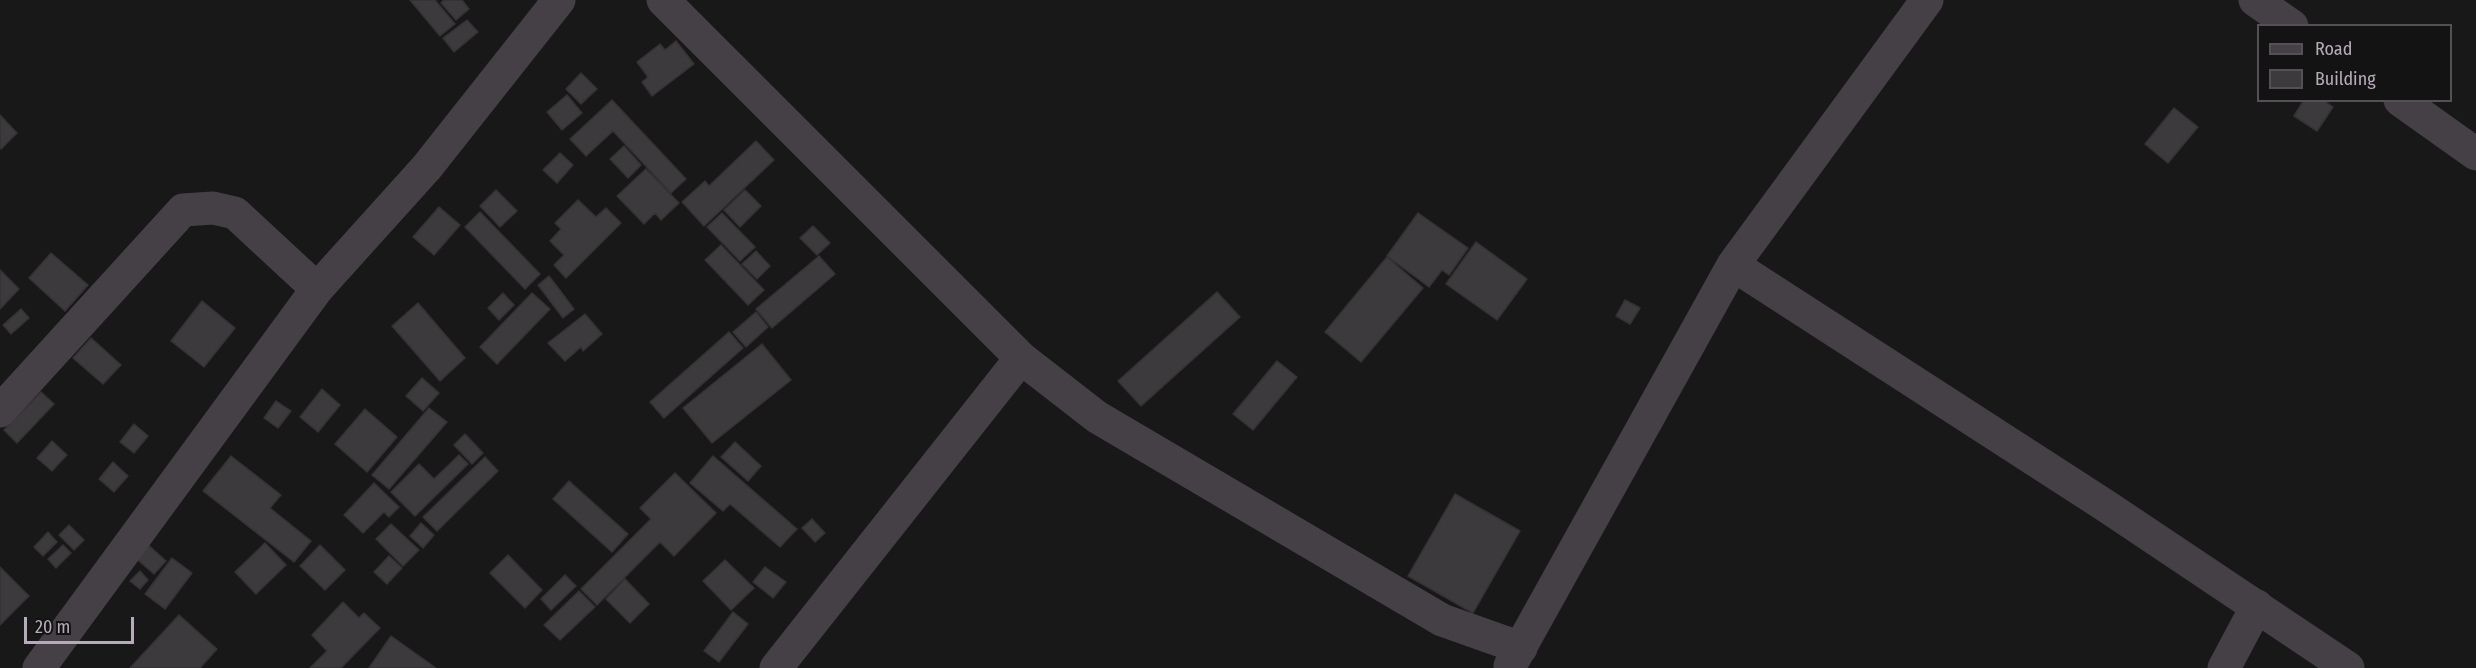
<!DOCTYPE html>
<html>
<head>
<meta charset="utf-8">
<style>
  body { margin:0 }
  #map { position:relative; width:2476px; height:668px; overflow:hidden; background:#191819; font-family:"Fira Sans Condensed",sans-serif }
  canvas { display:block }
  .legend { position:absolute; left:2257px; top:24px; width:195px; height:78px; box-sizing:border-box; background:#141314; border:2px solid #555056; margin:0; padding:8px 10px; list-style:none; font-size:18px; color:#b6abb8 }
  .legend li { display:flex; align-items:center; gap:12px; height:30px }
  .legend b { width:30px; border:2px solid #555056 }
  .scale { position:absolute; left:24px; top:617px; width:110px; height:27px; box-sizing:border-box; border:3px solid #b6abb8; border-top:0; padding-left:8px; font-size:18px; line-height:21px; white-space:nowrap; color:#b6abb8; -webkit-text-stroke:4px #141314; paint-order:stroke }
</style>
</head>
<body>
<div id="map">
<canvas width="2476" height="668"></canvas>
<ul class="legend">
<li><b style="height:8px;background:#454045"></b>Road</li>
<li><b style="height:16px;background:#3d3a3e"></b>Building</li>
</ul>
<div class="scale">20 m</div>
</div>
<script>
const g = document.querySelector('canvas').getContext('2d');
g.lineJoin = 'round';
function fill(path, color) { g.fillStyle = color; g.fill(path, 'evenodd'); }
function stroke(path, color, width, dash) { g.strokeStyle = color; g.lineWidth = width; g.lineCap = dash ? 'butt' : 'round'; g.setLineDash(dash || []); g.stroke(path); }
const building = new Path2D(`
  M 410,0 L 435,0 L 455,24 L 440,36 Z
  M 444,0 L 462,0 L 469,9 L 456,20 L 441,3 Z
  M 467,20 L 478,32 L 454,52 L 443,38 Z
  M 676,41 L 694,64 L 652,96 L 642,82 L 648,77 L 637,62 L 660,44 L 665,50 Z
  M 581,73 L 597,89 L 581,104 L 566,89 Z
  M 567,95 L 582,113 L 562,130 L 547,112 Z
  M 612,100 L 686,179 L 671,193 L 613,131 L 586,156 L 570,139 Z
  M 2304,100 L 2323,100 L 2333,107 L 2317,131 L 2294,116 Z
  M 2174,108 L 2198,127 L 2168,163 L 2145,144 Z
  M 0,115 L 17,133 L 1,149 L 0,148 Z
  M 756,141 L 774,160 L 704,226 L 682,202 L 705,181 L 709,186 Z
  M 624,146 L 641,165 L 628,178 L 610,159 Z
  M 560,153 L 573,165 L 557,183 L 543,170 Z
  M 646,169 L 679,203 L 661,220 L 655,213 L 644,224 L 617,196 Z
  M 496,190 L 517,211 L 500,227 L 480,206 Z
  M 745,190 L 761,206 L 740,227 L 724,210 Z
  M 578,200 L 596,217 L 606,208 L 621,223 L 566,278 L 554,265 L 564,255 L 550,241 L 561,229 L 555,223 Z
  M 439,207 L 460,225 L 434,255 L 413,237 Z
  M 480,212 L 540,274 L 525,289 L 465,227 Z
  M 722,213 L 755,247 L 740,261 L 707,227 Z
  M 1418,213 L 1468,248 L 1449,275 L 1442,270 L 1429,287 L 1387,256 Z
  M 813,226 L 830,243 L 817,255 L 800,238 Z
  M 1476,242 L 1527,279 L 1497,320 L 1446,284 Z
  M 721,245 L 764,290 L 748,305 L 705,260 Z
  M 756,251 L 770,266 L 757,279 L 742,264 Z
  M 51,253 L 88,285 L 65,311 L 29,278 Z
  M 819,256 L 835,274 L 772,328 L 756,309 Z
  M 1387,257 L 1423,288 L 1361,362 L 1325,332 Z
  M 0,270 L 19,289 L 0,309 Z
  M 549,276 L 574,309 L 563,318 L 538,285 Z
  M 1217,292 L 1240,317 L 1141,406 L 1118,381 Z
  M 503,293 L 514,305 L 499,320 L 488,308 Z
  M 532,293 L 550,309 L 497,364 L 480,347 Z
  M 1625,300 L 1640,308 L 1630,324 L 1616,316 Z
  M 202,301 L 235,328 L 204,367 L 171,341 Z
  M 418,303 L 465,358 L 440,381 L 392,326 Z
  M 21,309 L 29,318 L 11,334 L 3,325 Z
  M 756,312 L 768,327 L 746,347 L 733,332 Z
  M 585,314 L 602,334 L 583,351 L 581,347 L 565,361 L 548,343 Z
  M 729,332 L 743,348 L 664,418 L 650,402 Z
  M 91,338 L 121,365 L 103,384 L 73,358 Z
  M 762,344 L 791,380 L 712,443 L 683,408 Z
  M 1277,361 L 1297,377 L 1253,430 L 1233,414 Z
  M 422,378 L 439,393 L 423,411 L 406,396 Z
  M 322,389 L 340,405 L 318,432 L 300,417 Z
  M 41,392 L 54,404 L 17,443 L 4,430 Z
  M 276,401 L 291,411 L 278,428 L 264,418 Z
  M 429,408 L 447,422 L 389,489 L 372,475 Z
  M 365,409 L 397,437 L 367,472 L 335,444 Z
  M 134,424 L 148,436 L 134,453 L 120,442 Z
  M 465,434 L 483,453 L 472,464 L 454,445 Z
  M 52,441 L 67,455 L 52,471 L 37,458 Z
  M 735,442 L 761,466 L 748,481 L 721,457 Z
  M 459,455 L 468,464 L 415,516 L 391,492 L 419,464 L 434,479 Z
  M 231,456 L 281,495 L 270,508 L 311,541 L 294,562 L 203,491 Z
  M 713,456 L 797,529 L 780,547 L 730,504 L 723,511 L 690,483 Z
  M 485,457 L 498,471 L 437,531 L 423,517 Z
  M 113,462 L 128,476 L 114,492 L 99,479 Z
  M 675,473 L 716,513 L 674,556 L 660,542 L 597,605 L 581,589 L 651,519 L 640,508 Z
  M 569,481 L 628,534 L 612,552 L 553,499 Z
  M 374,483 L 399,507 L 389,517 L 384,512 L 363,533 L 344,515 Z
  M 1455,494 L 1520,531 L 1473,613 L 1408,576 Z
  M 812,519 L 825,533 L 815,542 L 802,528 Z
  M 421,523 L 434,535 L 423,548 L 410,536 Z
  M 391,524 L 419,550 L 403,566 L 376,539 Z
  M 69,525 L 84,540 L 74,550 L 59,535 Z
  M 48,532 L 57,542 L 43,556 L 34,547 Z
  M 145,542 L 166,561 L 154,574 L 132,555 Z
  M 265,543 L 286,565 L 256,594 L 235,572 Z
  M 63,545 L 71,553 L 56,568 L 48,559 Z
  M 320,545 L 345,570 L 325,590 L 300,566 Z
  M 508,555 L 542,590 L 525,608 L 490,573 Z
  M 389,556 L 402,568 L 387,584 L 374,572 Z
  M 172,558 L 192,573 L 165,609 L 145,594 Z
  M 725,560 L 754,588 L 731,610 L 703,581 Z
  M 0,567 L 29,596 L 0,625 Z
  M 765,567 L 786,582 L 773,598 L 753,582 Z
  M 140,571 L 148,580 L 140,589 L 130,581 Z
  M 565,575 L 576,586 L 551,610 L 541,599 Z
  M 625,579 L 649,604 L 630,623 L 606,599 Z
  M 579,591 L 595,607 L 560,640 L 544,625 Z
  M 343,602 L 359,618 L 364,613 L 380,628 L 341,668 L 310,668 L 327,651 L 312,635 Z
  M 733,612 L 748,624 L 719,662 L 704,651 Z
  M 179,615 L 217,649 L 200,668 L 130,668 Z
  M 391,636 L 436,668 L 369,668 Z`);
const minor = new Path2D(`
  M 663,0 L 1021,358 L 1097,417 L 1442,620 L 1521,648
  M 2255,0 L 2292,26
  M 2400,100 L 2476,154
  M 1733,265 L 2106,506 L 2348,668
  M 0,411 L 183,210 L 213,208 L 235,213 L 317,289
  M 1510,666 L 1733,265 L 1927,0
  M 39,668 L 317,289 L 427,167 L 559,0
  M 776,668 L 1021,358
  M 2224,668 L 2257,606`);
fill(building, '#3d3a3e');
stroke(building, '#353234', 1.5);
stroke(minor, '#454045', 33);
</script>
</body>
</html>
